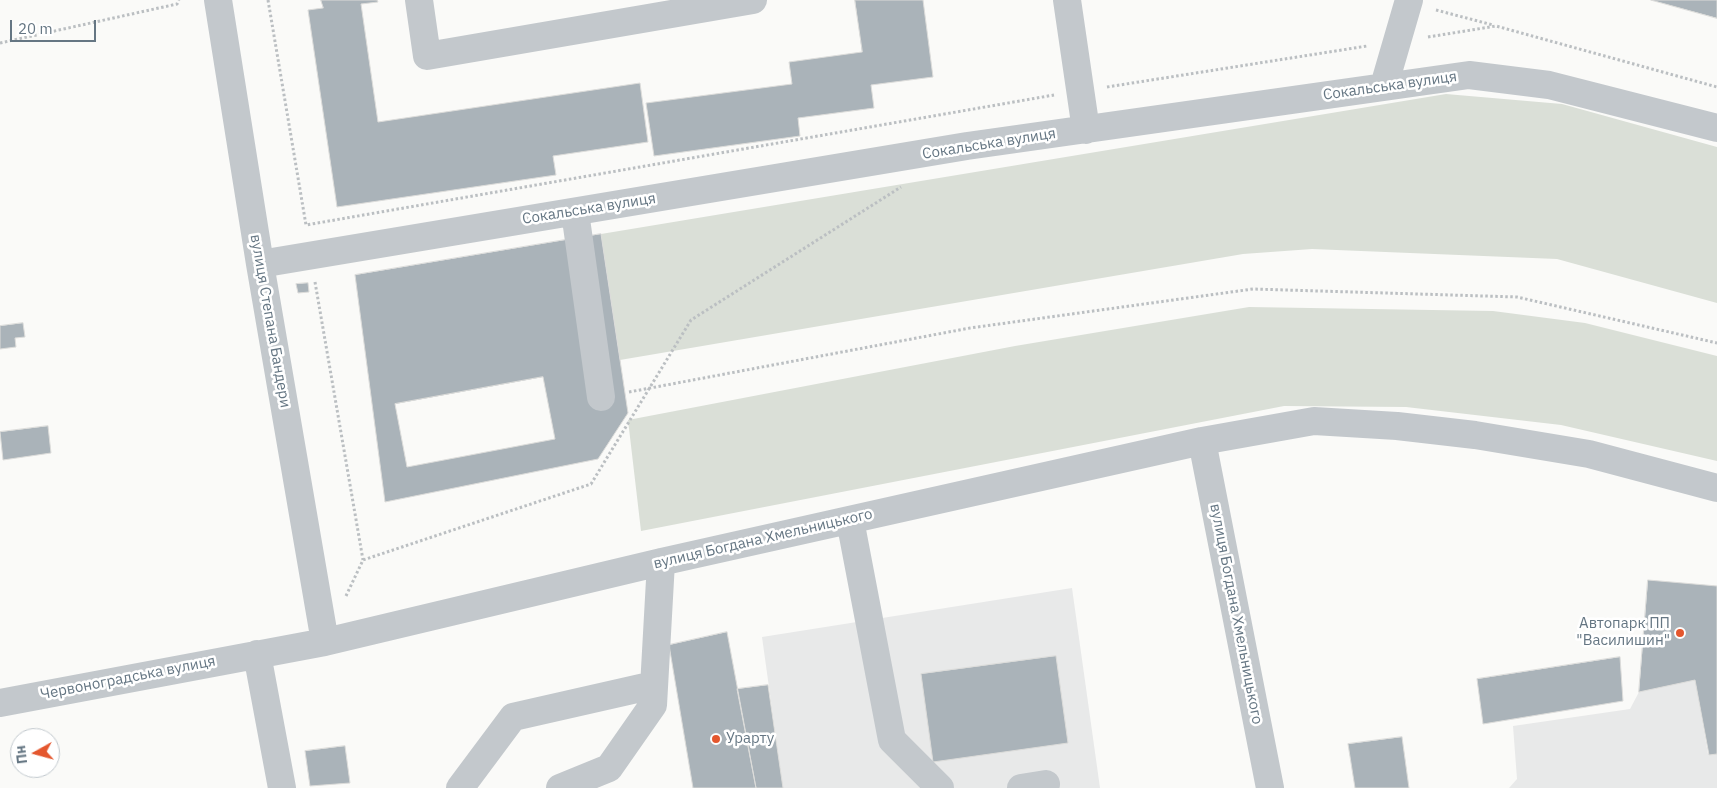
<!DOCTYPE html>
<html>
<head>
<meta charset="utf-8">
<style>
  body { margin:0 }
  #map { position:relative; width:1717px; height:788px; overflow:hidden; background:#fafaf8; font-family:"IBM Plex Sans",sans-serif }
  canvas { display:block }
  .north { position:absolute; left:10px; top:728px; width:50px; height:50px; box-sizing:border-box; background:#fff; border:1px solid #c1c8cd; border-radius:50%; rotate:263deg; font-size:14px; font-weight:700; line-height:20px; text-align:center; color:#657683 }
  .north::after { content:''; display:block; margin:auto; width:18px; height:22px; background:#e4572e; clip-path:polygon(50% 0,100% 100%,50% 72%,0 100%) }
  .scale { position:absolute; left:10px; top:20px; width:86px; height:22px; box-sizing:border-box; border:2px solid #657683; border-top:0; padding-left:6px; font-size:15px; line-height:18px; white-space:nowrap; color:#657683; -webkit-text-stroke:4px #fff; paint-order:stroke }
</style>
</head>
<body>
<div id="map">
<canvas width="1717" height="788"></canvas>
<div class="north">Пн</div>
<div class="scale">20 m</div>
</div>
<script>
const g = document.querySelector('canvas').getContext('2d');
g.lineJoin = 'round';
function fill(path, color) { g.fillStyle = color; g.fill(path, 'evenodd'); }
function stroke(path, color, width, dash) { g.strokeStyle = color; g.lineWidth = width; g.lineCap = dash ? 'butt' : 'round'; g.setLineDash(dash || []); g.stroke(path); }
function write(font, color, halo, rows, align = 'center') {
  g.font = font + ' "IBM Plex Sans",sans-serif'; g.lineWidth = 5; g.setLineDash([]); g.textBaseline = 'middle'; g.strokeStyle = halo; g.fillStyle = color; for (const [text, x, y, turn = 0] of rows) {
    g.save(); g.translate(x, y); g.rotate((+turn || 0) * Math.PI / 180); g.textAlign = isNaN(turn) ? turn : align; if (halo) g.strokeText(text, 0, 0); g.fillText(text, 0, 0); g.restore();
  }
}
const built = new Path2D(`
  M 1072,588 L 1100,788 L 783,788 L 762,637 Z
  M 1695,680 L 1708,754 L 1717,754 L 1717,788 L 1509,788 L 1517,779 L 1513,726 L 1630,709 L 1639,692 Z`);
const green = new Path2D(`
  M 1446,94 L 1562,104 L 1717,147 L 1717,303 L 1557,259 L 1312,249 L 1243,254 L 620,360 L 601,234 Z
  M 1249,307 L 1493,311 L 1585,323 L 1717,356 L 1717,461 L 1561,425 L 1406,407 L 1284,406 L 641,531 L 628,420 L 1015,346 Z`);
const building = new Path2D(`
  M 321,0 L 377,0 L 378,2 L 361,4 L 378,122 L 640,83 L 648,142 L 553,156 L 556,175 L 337,207 L 308,10 L 323,8 Z
  M 855,0 L 923,0 L 933,77 L 871,85 L 874,108 L 798,118 L 800,136 L 654,156 L 646,103 L 792,84 L 789,62 L 862,52 Z
  M 1651,0 L 1717,0 L 1717,18 Z
  M 601,234 L 628,413 L 598,459 L 385,502 L 355,275 Z
  M 308,283 L 309,292 L 298,293 L 296,284 Z
  M 23,323 L 25,337 L 15,338 L 16,347 L 0,349 L 0,326 Z
  M 543,377 L 555,439 L 407,467 L 395,404 Z
  M 48,426 L 51,453 L 3,460 L 0,432 Z
  M 1648,580 L 1717,586 L 1717,754 L 1709,755 L 1695,680 L 1639,692 Z
  M 727,632 L 756,788 L 693,788 L 669,645 Z
  M 1056,656 L 1068,743 L 933,762 L 921,674 Z
  M 1620,657 L 1623,701 L 1483,724 L 1477,679 Z
  M 768,685 L 783,788 L 756,788 L 737,689 Z
  M 1402,737 L 1409,788 L 1355,788 L 1348,744 Z
  M 345,746 L 350,783 L 310,786 L 305,751 Z`);
const path = new Path2D(`
  M 268,0 L 306,225 L 1054,95
  M 1436,10 L 1493,25
  M 1428,37 L 1496,26 L 1717,87
  M 0,43 L 177,4 L 179,0
  M 1107,87 L 1367,46
  M 315,282 L 363,560
  M 629,392 L 970,328 L 1253,289 L 1517,297 L 1717,343
  M 346,596 L 363,560 L 591,484 L 691,320 L 901,187`);
const minor = new Path2D(`
  M 218,0 L 260,264 L 325,642
  M 419,0 L 427,56 L 753,0
  M 1067,0 L 1086,130
  M 1384,86 L 1409,0
  M 575,212 L 601,397
  M 260,264 L 967,146 L 1469,75 L 1549,85 L 1717,128
  M 1202,441 L 1270,788
  M 850,520 L 892,740 L 940,788
  M 257,654 L 282,788
  M 0,703 L 325,642 L 661,562 L 1202,441 L 1314,421 L 1397,426 L 1475,435 L 1589,454 L 1717,488
  M 460,788 L 513,717 L 654,685
  M 560,788 L 609,768 L 653,705 L 661,562
  M 1021,788 L 1046,784`);
const markers = [
  [1680,633,5,"#e4572e"],
  [716,739,5,"#e4572e"]
];
const streetNames = [
  ["Сокальська вулиця",1390,86,-8],
  ["Сокальська вулиця",989,144,-9],
  ["Сокальська вулиця",589,209,-9],
  ["вулиця Степана Бандери",270,321,80],
  ["вулиця Богдана Хмельницького",763,539,-13],
  ["вулиця Богдана Хмельницького",1236,614,79],
  ["Червоноградська вулиця",128,678,-11]
];
const poiNames = [
  ["Автопарк ПП",1670,624],
  ["\"Василишин\"",1670,641],
  ["Урарту",726,739,"left"]
];
fill(built, '#e8e9e9');
fill(green, '#dadfd7');
fill(building, '#aab3b9');
stroke(building, '#dcdcda', 1);
stroke(path, '#bbbfc2', 3, [2.5, 2.5]);
stroke(minor, '#c3c8cc', 28);
for (const [x, y, r, color] of markers) { const dot = new Path2D(); dot.arc(x, y, r, 0, 2 * Math.PI); g.fillStyle = color; g.fill(dot); stroke(dot, '#fff', 2); }
write('15px', '#657683', '#fff', streetNames);
write('15px', '#657683', '#fff', poiNames, 'right');
</script>
</body>
</html>
